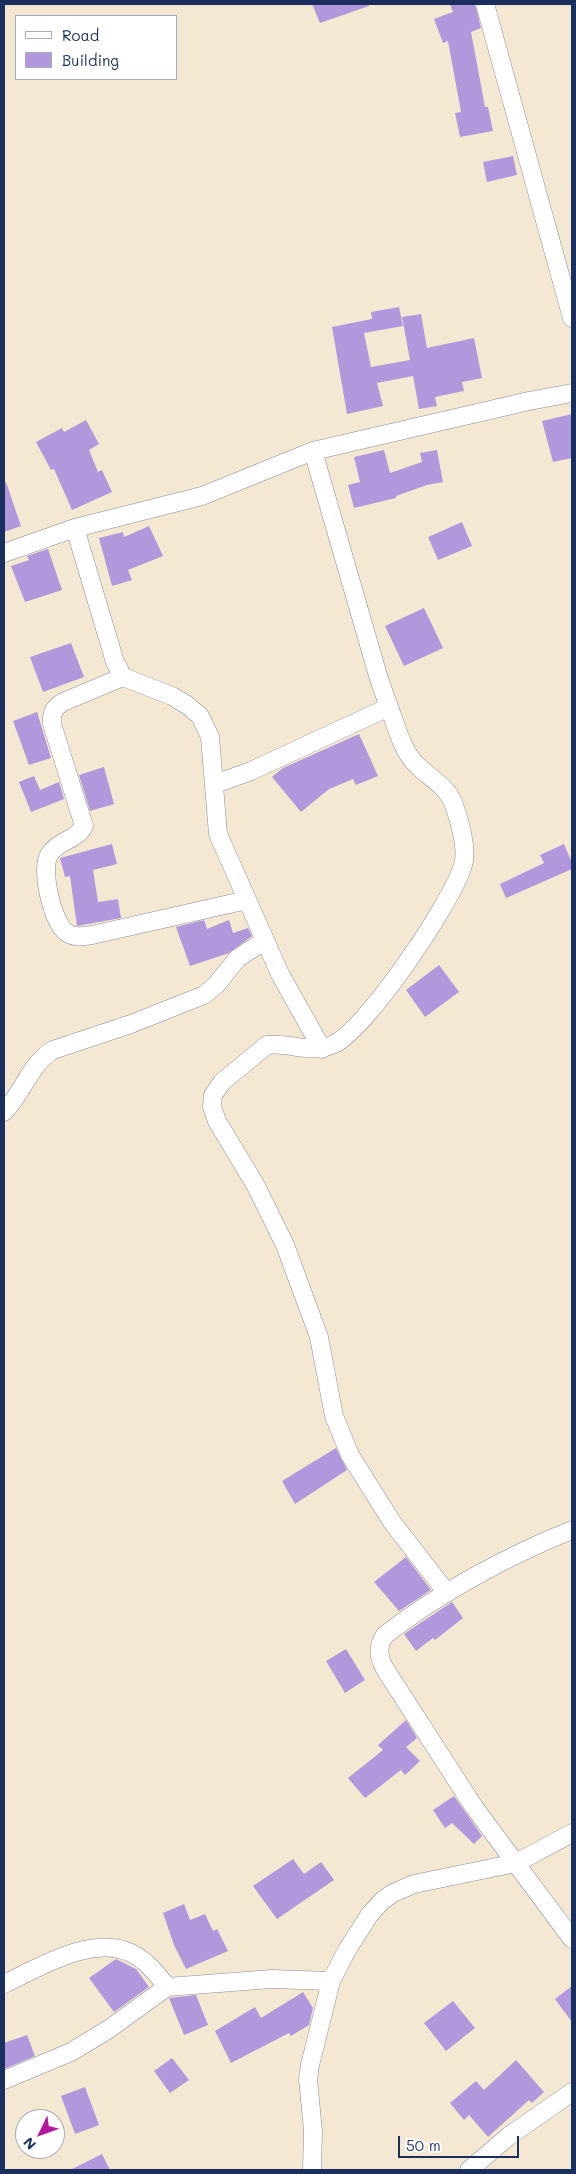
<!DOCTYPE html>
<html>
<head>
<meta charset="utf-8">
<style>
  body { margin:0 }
  #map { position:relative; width:576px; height:2174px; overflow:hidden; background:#f5e8d2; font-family:Mali,sans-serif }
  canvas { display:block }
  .frame { position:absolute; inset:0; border:5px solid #1b2f5e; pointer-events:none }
  .legend { position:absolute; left:15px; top:15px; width:162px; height:65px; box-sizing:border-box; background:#fff; border:1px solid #a4acbf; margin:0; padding:6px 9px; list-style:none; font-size:15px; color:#1b2f5e }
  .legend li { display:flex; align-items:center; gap:10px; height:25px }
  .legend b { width:25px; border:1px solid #a4acbf }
  .north { position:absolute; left:15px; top:2109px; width:50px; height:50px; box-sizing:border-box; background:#fff; border:1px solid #a4acbf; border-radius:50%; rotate:228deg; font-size:14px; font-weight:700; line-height:20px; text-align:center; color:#1b2f5e }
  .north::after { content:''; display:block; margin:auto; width:18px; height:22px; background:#b5179e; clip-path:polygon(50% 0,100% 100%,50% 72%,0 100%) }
  .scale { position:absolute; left:398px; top:2136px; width:121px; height:22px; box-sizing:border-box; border:2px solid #1b2f5e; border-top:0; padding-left:6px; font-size:15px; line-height:18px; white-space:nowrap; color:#1b2f5e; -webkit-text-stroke:4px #fff; paint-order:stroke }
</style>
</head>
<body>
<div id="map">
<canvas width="576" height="2174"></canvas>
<div class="frame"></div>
<ul class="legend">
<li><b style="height:6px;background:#fff"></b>Road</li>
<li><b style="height:14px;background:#b197db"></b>Building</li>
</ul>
<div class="north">N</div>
<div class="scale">50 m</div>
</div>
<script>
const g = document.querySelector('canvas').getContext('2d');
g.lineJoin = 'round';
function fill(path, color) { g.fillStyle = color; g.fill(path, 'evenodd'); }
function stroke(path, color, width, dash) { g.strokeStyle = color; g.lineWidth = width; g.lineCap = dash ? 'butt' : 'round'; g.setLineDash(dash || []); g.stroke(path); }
const building = new Path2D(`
  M 312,4 L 368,4 L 369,6 L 320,23 Z
  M 450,4 L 475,4 L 481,28 L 471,32 L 485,107 L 488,107 L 493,131 L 460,137 L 455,113 L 461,112 L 448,41 L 443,43 L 434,19 L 453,12 Z
  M 513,156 L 517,175 L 487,182 L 483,162 Z
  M 399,307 L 403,326 L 364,333 L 371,367 L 410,360 L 402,317 L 421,314 L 427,348 L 474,338 L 482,378 L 462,382 L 464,391 L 435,397 L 437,406 L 419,409 L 413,376 L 377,383 L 383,406 L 347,414 L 332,327 L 372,319 L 371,312 Z
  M 572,414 L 572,458 L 553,462 L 542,421 Z
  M 86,420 L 99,444 L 89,450 L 98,472 L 102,470 L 112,492 L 72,510 L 54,469 L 51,470 L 36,442 L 62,428 L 64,432 Z
  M 384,450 L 390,473 L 422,462 L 420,453 L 437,450 L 443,482 L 427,485 L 396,496 L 396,498 L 354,508 L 348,485 L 360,482 L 354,457 Z
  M 6,482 L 21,526 L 4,532 L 4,483 Z
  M 462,522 L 472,546 L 438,560 L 428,537 Z
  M 149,526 L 163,556 L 128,570 L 132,580 L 112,586 L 99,538 L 123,532 L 124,537 Z
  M 48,549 L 62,590 L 25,602 L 11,566 L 29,560 L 27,556 Z
  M 424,608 L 443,648 L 404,666 L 385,626 Z
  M 71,643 L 84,677 L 43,692 L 30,657 Z
  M 37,712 L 51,758 L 29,765 L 13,721 Z
  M 359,734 L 378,776 L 356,785 L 353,779 L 329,789 L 301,812 L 272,777 L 283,768 Z
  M 104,767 L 114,804 L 90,811 L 79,775 Z
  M 34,776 L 40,790 L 59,782 L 64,799 L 31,812 L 19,782 Z
  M 112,844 L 117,864 L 93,870 L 98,902 L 118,899 L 121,918 L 77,926 L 70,876 L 65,877 L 60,858 Z
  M 564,844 L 572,863 L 572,869 L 506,898 L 500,884 L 544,863 L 540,855 Z
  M 204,920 L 207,929 L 229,920 L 233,933 L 248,928 L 252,936 L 229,953 L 190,966 L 176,927 Z
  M 439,965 L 459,992 L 425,1017 L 406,990 Z
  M 336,1448 L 347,1470 L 295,1504 L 282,1481 Z
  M 406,1557 L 431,1590 L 399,1611 L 374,1582 Z
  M 452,1602 L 463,1618 L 435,1640 L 433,1638 L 416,1651 L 404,1634 Z
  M 346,1649 L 365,1680 L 345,1693 L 326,1661 Z
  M 406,1720 L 417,1738 L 406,1747 L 420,1761 L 405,1775 L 401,1770 L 365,1798 L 348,1778 L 383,1750 L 378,1745 Z
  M 454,1796 L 482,1836 L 474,1844 L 452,1823 L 445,1828 L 433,1810 Z
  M 293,1859 L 304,1874 L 321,1862 L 334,1880 L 277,1919 L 253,1886 Z
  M 184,1904 L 190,1920 L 205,1914 L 213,1931 L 217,1929 L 228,1951 L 186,1969 L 174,1945 L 163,1913 Z
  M 116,1959 L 136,1969 L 149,1987 L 114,2012 L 89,1978 Z
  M 572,1986 L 572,2022 L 555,1999 Z
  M 303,1992 L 313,2008 L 309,2025 L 291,2036 L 289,2033 L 231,2063 L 215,2031 L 255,2007 L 261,2018 Z
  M 196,1995 L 208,2025 L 184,2035 L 169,1998 Z
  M 453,2001 L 475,2028 L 446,2051 L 424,2023 Z
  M 27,2035 L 35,2056 L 4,2069 L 4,2043 Z
  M 172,2058 L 189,2080 L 170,2093 L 154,2071 Z
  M 516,2060 L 544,2092 L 532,2103 L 529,2100 L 488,2137 L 469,2115 L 464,2120 L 450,2103 L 476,2081 L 484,2090 Z
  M 85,2087 L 99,2125 L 75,2134 L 61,2096 Z
  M 102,2154 L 110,2170 L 70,2170 Z`);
const minor = new Path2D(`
  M 485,4 L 572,318
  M 75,528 L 115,662 L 123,677 L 172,696 L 187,705 L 200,716 L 210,737 L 218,834 L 280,974 L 322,1049
  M 4,553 L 75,528 L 202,496 L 313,451 L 529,401 L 572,393
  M 123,677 L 63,702 C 54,708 51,713 52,724 L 84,826 C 77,840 57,841 49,855 C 40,870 53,927 69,934 C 76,938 84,936 92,935 L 247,900
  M 389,707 C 396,725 401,747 414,762 C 426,776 446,785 453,802 C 459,818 468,850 463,865 C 453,901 366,1030 334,1044 C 311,1055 291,1042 267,1045 L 222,1082 L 213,1095 L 212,1107 L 217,1121 L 256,1186 L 285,1245 L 319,1337 L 334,1416 L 350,1455 L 392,1522 L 447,1593
  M 215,784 L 251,771 L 389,707 L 379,679 L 313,451
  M 4,1112 C 23,1093 30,1064 53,1050 L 131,1024 L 204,995 L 216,985 L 238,958 L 264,941
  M 572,1530 C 509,1555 439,1593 385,1635 C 377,1647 378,1656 385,1669 L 474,1807 L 572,1939
  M 4,1984 C 38,1968 92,1934 131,1953 C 146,1960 157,1974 167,1987
  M 4,2080 L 71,2052 L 109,2029 L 167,1987 L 272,1979 L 331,1981
  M 312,2170 L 313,2131 L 308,2079 L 310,2065 L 331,1981 L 347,1950 L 370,1914 L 382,1901 L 393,1893 L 414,1884 L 516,1863 L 572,1833
  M 469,2170 L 509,2136 L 572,2092`);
fill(building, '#b197db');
stroke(minor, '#888c98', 19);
stroke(minor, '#fff', 18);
</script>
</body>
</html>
